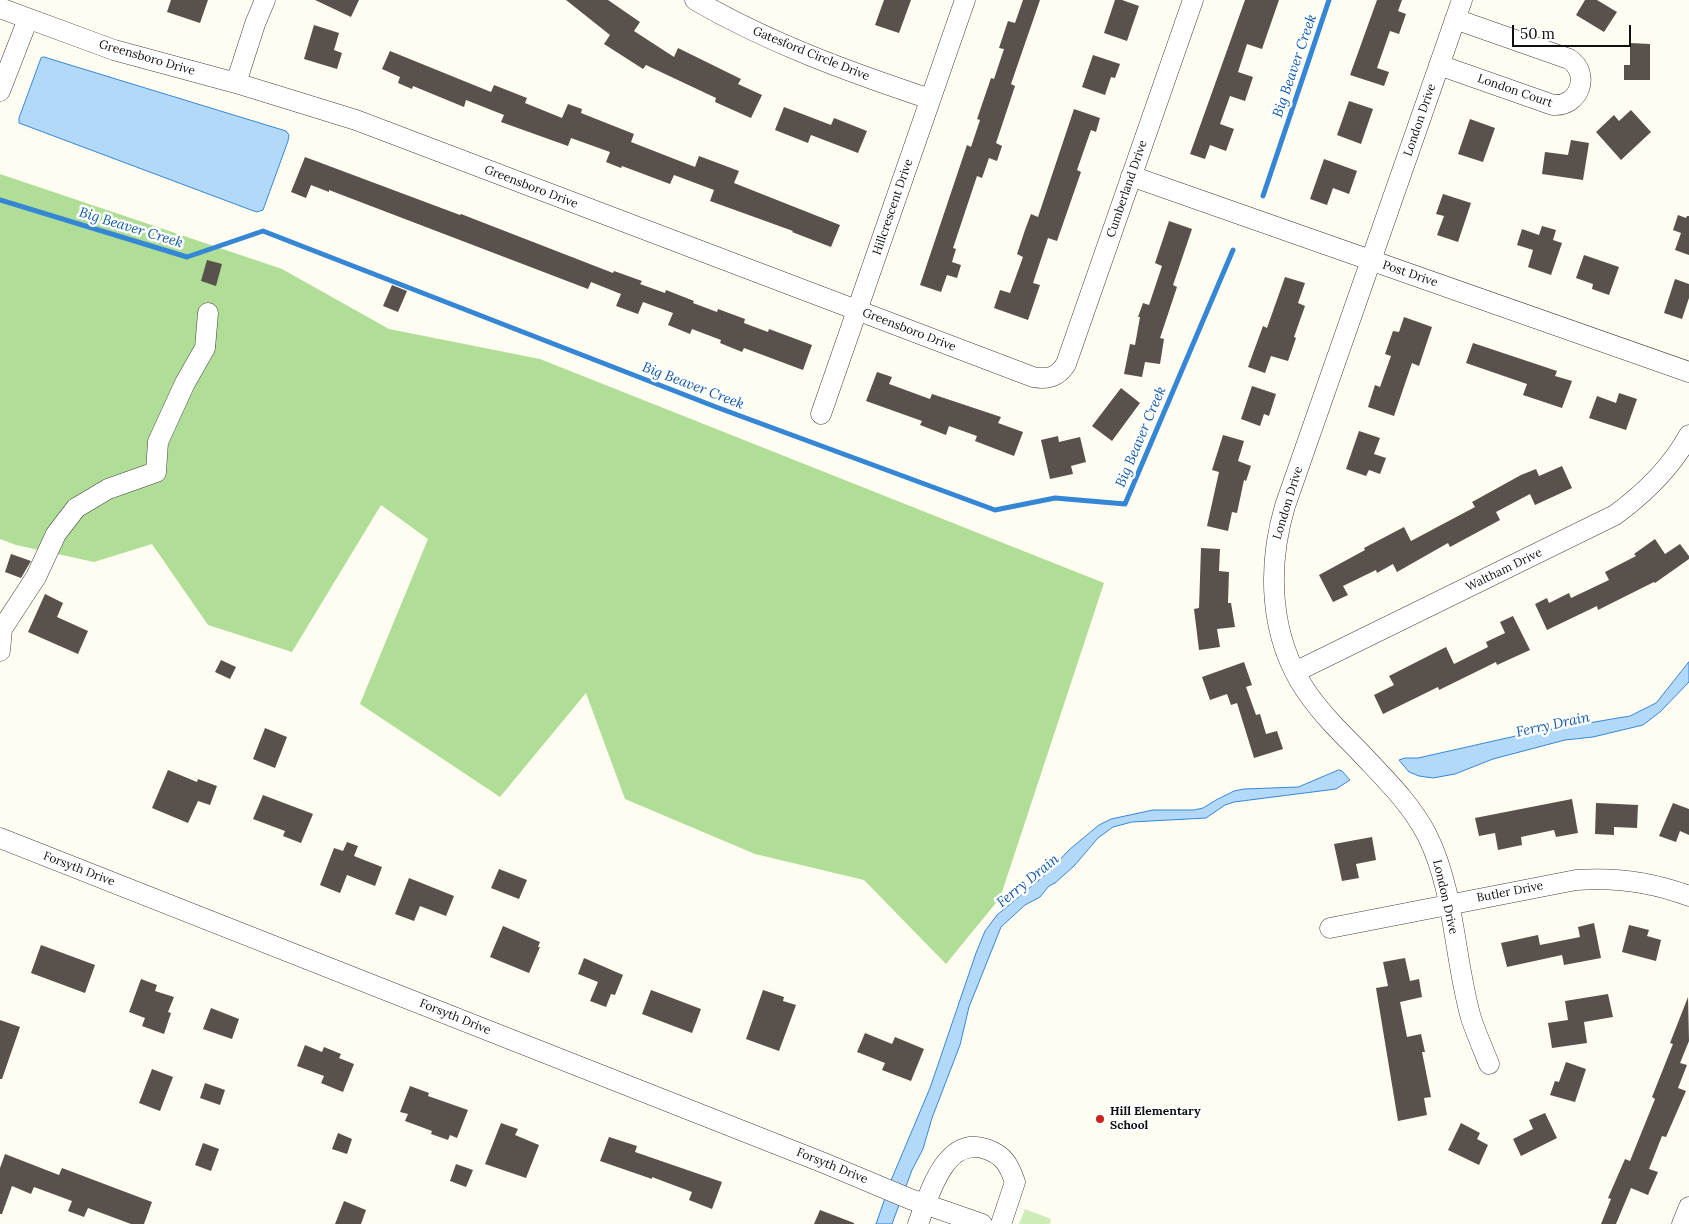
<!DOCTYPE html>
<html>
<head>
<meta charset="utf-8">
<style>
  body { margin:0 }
  #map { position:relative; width:1689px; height:1224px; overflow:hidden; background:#fffdf1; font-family:Lora,serif }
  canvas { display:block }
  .scale { position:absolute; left:1512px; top:25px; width:119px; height:22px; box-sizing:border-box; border:2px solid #0f0f0f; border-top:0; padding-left:6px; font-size:15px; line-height:18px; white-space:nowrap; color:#0f0f0f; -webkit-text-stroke:4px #fff; paint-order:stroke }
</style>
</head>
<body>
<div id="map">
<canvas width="1689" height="1224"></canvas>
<div class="scale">50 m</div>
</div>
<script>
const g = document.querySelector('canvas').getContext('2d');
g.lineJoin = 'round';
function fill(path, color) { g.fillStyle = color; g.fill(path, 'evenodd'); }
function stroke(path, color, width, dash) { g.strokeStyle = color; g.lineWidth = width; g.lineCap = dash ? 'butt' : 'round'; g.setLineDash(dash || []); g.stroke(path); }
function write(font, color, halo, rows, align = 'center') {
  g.font = font + ' Lora,serif'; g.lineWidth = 5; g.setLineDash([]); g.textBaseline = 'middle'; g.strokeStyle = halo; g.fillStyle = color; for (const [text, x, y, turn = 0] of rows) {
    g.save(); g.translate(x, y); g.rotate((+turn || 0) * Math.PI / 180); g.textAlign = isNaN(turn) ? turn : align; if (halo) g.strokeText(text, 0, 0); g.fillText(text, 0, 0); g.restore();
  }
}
const green = new Path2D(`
  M 1025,1209 L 1051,1219 L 1050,1224 L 1019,1224 Z`);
const forest = new Path2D(`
  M 0,174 L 282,269 L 389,329 L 540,359 L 1104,583 L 1000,898 L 946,964 L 864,880 L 755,854 L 625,799 L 586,693 L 500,797 L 360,704 L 428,539 L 381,505 L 292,652 L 208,625 L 152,544 L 94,562 L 16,545 L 0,539 Z`);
const water = new Path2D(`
  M 44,57 L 286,131 L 289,135 L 288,141 L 263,210 L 257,212 L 251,210 L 19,123 L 19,118 L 41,58 Z
  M 1689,662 L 1689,682 L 1660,712 L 1643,725 L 1593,737 L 1565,740 L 1493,759 L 1455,774 L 1433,778 L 1419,776 L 1409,772 L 1399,760 L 1405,758 L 1418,758 L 1529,733 L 1630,716 L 1656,703 Z
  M 1339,770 L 1342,771 L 1350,780 L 1336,789 L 1234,802 L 1225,805 L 1206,818 L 1132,822 L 1113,827 L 1098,838 L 1074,866 L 1055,883 L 1049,886 L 1040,897 L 1025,905 L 1001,927 L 969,1007 L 960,1045 L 932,1118 L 923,1149 L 912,1170 L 892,1224 L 876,1224 L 892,1178 L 930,1088 L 976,953 L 985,931 L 997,915 L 1045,875 L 1070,849 L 1099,825 L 1111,819 L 1153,810 L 1194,810 L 1203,808 L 1216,800 L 1234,791 L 1244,789 L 1298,787 Z`);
const stream = new Path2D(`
  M 1263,196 L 1329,0
  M 0,200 L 187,257 L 263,231 L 716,407 L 995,510 L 1055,498 L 1125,504 L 1233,250`);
const building = new Path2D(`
  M 171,0 L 208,0 L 200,23 L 167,12 Z
  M 315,0 L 359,0 L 351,17 Z
  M 566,0 L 608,0 L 640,22 L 634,31 L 674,57 L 678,48 L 741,79 L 738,84 L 762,95 L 751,118 L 715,102 L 716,98 L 646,65 L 643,69 L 604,44 L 610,35 Z
  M 884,0 L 911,0 L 899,33 L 875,25 Z
  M 1023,0 L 1040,0 L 1011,84 L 1015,86 L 996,143 L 1002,146 L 997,161 L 989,158 L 982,178 L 977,176 L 953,248 L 956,249 L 952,262 L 961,265 L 957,278 L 947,275 L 941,292 L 920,285 L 967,145 L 971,147 L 980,120 L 977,119 L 991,78 L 994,79 L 1004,49 L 999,48 L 1008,21 L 1015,23 Z
  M 1115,0 L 1122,0 L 1139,6 L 1127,41 L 1104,33 Z
  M 1245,0 L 1279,0 L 1262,49 L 1247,44 L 1238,72 L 1253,77 L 1245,101 L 1230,96 L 1220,124 L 1234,129 L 1226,151 L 1210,145 L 1205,159 L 1190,154 Z
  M 1377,0 L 1402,0 L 1398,11 L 1406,14 L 1399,34 L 1390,31 L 1377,68 L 1389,72 L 1384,86 L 1350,75 Z
  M 1585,0 L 1597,0 L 1617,12 L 1604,32 L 1576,15 Z
  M 314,25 L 339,33 L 334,50 L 342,53 L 337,69 L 304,59 Z
  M 1630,43 L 1650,44 L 1650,80 L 1624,80 L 1624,65 L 1630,65 Z
  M 390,51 L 491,92 L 494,85 L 527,98 L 525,103 L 562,118 L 568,104 L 582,109 L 581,113 L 634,134 L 631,142 L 695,167 L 699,156 L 739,171 L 734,183 L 840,225 L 831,247 L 792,232 L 793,231 L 710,201 L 714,190 L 674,175 L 670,184 L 622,166 L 621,168 L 606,162 L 610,152 L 571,138 L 568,146 L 501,122 L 504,115 L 466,100 L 464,107 L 413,86 L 412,89 L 398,83 L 400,77 L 382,69 Z
  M 1093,55 L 1120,64 L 1115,78 L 1111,77 L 1105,95 L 1082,87 Z
  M 1349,101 L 1373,109 L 1361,144 L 1337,135 Z
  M 784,107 L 831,125 L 834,118 L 867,131 L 858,153 L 811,135 L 808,143 L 775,130 Z
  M 1074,109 L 1100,118 L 1096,132 L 1091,130 L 1077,170 L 1081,172 L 1057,241 L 1048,238 L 1033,283 L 1040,285 L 1028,320 L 994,308 L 1000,290 L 1010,293 L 1023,257 L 1017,254 L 1025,230 L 1031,214 L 1038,217 Z
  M 1631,110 L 1651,132 L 1621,160 L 1596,132 L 1614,115 L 1619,121 Z
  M 1470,119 L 1495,128 L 1483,162 L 1458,154 Z
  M 1571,140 L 1589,143 L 1583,180 L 1542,174 L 1545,152 L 1568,155 Z
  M 305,157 L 460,215 L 461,214 L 613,273 L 614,271 L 642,281 L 640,284 L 665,293 L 666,290 L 694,301 L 693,303 L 717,312 L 718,309 L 745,319 L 744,323 L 768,332 L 769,329 L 812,345 L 803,370 L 744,348 L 742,352 L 720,343 L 721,340 L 692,329 L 690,334 L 668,325 L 673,313 L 643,302 L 638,314 L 616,306 L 621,294 L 591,282 L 588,289 L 329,190 L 329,192 L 311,185 L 306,198 L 291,192 Z
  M 1324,159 L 1357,171 L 1349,194 L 1333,188 L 1327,205 L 1310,199 Z
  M 1443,194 L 1471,203 L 1458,242 L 1437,235 L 1444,216 L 1436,214 Z
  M 1678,215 L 1686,218 L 1687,216 L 1689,216 L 1689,255 L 1675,250 L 1681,233 L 1673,230 Z
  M 1169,221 L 1192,229 L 1173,285 L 1177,287 L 1160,338 L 1164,339 L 1160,364 L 1145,362 L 1142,377 L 1124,374 L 1130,344 L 1135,345 L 1140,317 L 1138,317 L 1143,303 L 1149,305 L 1162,266 L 1155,263 Z
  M 1542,226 L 1556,230 L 1553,240 L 1562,243 L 1551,275 L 1528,267 L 1533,250 L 1517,245 L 1522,229 L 1539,235 Z
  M 1584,255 L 1619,267 L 1609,295 L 1592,289 L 1593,284 L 1576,278 Z
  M 207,260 L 222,264 L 216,286 L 201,281 Z
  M 1285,277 L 1305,283 L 1298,303 L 1305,306 L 1294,337 L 1296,338 L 1288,361 L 1271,356 L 1265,373 L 1248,367 L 1263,326 L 1267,328 Z
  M 1675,279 L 1689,284 L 1689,298 L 1682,319 L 1664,313 Z
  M 392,285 L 407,291 L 398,312 L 383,306 Z
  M 1404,317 L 1432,327 L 1419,366 L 1412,363 L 1394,416 L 1368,407 L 1375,385 L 1380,387 L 1391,356 L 1385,354 L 1393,331 L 1399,332 Z
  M 1473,343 L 1557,371 L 1555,376 L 1572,381 L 1562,408 L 1523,395 L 1527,384 L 1466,363 Z
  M 877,372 L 892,377 L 889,384 L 930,399 L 932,394 L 1001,417 L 998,423 L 1023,432 L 1014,456 L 975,441 L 977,436 L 949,426 L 946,435 L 920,425 L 922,421 L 866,401 Z
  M 1252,386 L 1276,394 L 1269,416 L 1264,414 L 1260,426 L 1241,419 Z
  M 1121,388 L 1140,403 L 1112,441 L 1092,426 Z
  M 1619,393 L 1637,399 L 1626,430 L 1589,418 L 1597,396 L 1616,403 Z
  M 1359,431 L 1380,438 L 1374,454 L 1386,458 L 1380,474 L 1369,470 L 1366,476 L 1346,469 Z
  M 1223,435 L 1244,441 L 1238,461 L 1251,466 L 1246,481 L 1244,480 L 1237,513 L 1232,512 L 1228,531 L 1207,526 L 1219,472 L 1212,470 Z
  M 1058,436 L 1059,442 L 1080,437 L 1086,462 L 1071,466 L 1073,474 L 1050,479 L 1041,440 Z
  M 1562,466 L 1572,488 L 1535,505 L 1530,494 L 1496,512 L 1500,520 L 1450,547 L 1448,543 L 1397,572 L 1393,564 L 1377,573 L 1376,570 L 1343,586 L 1348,595 L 1333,602 L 1319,575 L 1365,550 L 1364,548 L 1404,527 L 1411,541 L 1475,507 L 1472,502 L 1521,475 L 1536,469 L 1539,476 Z
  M 1655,539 L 1665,554 L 1680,544 L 1689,556 L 1689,559 L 1655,583 L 1654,582 L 1598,610 L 1597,606 L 1547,630 L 1535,604 L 1547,598 L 1549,603 L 1569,593 L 1571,598 L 1609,580 L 1605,572 L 1636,556 L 1634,554 Z
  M 1201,548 L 1220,549 L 1219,571 L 1229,572 L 1228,603 L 1231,603 L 1235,627 L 1217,629 L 1220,647 L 1199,650 L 1194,609 L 1199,608 Z
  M 11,554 L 31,561 L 21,578 L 5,572 Z
  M 45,594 L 63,603 L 57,617 L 88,631 L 78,654 L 28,632 Z
  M 1513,616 L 1530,650 L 1497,665 L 1496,662 L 1439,690 L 1438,687 L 1383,714 L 1374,695 L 1394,685 L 1389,676 L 1446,647 L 1454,664 L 1488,647 L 1486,642 L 1505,633 L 1500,622 Z
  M 221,660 L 236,667 L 230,679 L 215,672 Z
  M 1244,662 L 1252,685 L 1246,687 L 1256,715 L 1260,714 L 1266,734 L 1277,731 L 1283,749 L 1254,758 L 1237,703 L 1231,705 L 1227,694 L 1210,700 L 1202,677 Z
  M 265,728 L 287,737 L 275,768 L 253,759 Z
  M 168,770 L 197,782 L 198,779 L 217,786 L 210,805 L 198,801 L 188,823 L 152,808 Z
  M 263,795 L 313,814 L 301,843 L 283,836 L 285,831 L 253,819 Z
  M 1572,799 L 1578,833 L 1556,837 L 1554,830 L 1521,837 L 1522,845 L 1498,850 L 1495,833 L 1479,836 L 1475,818 Z
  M 1596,803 L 1638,805 L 1637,828 L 1614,827 L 1614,835 L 1595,834 Z
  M 1673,803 L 1689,809 L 1689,835 L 1680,831 L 1676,842 L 1659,836 Z
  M 1372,837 L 1376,860 L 1356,864 L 1359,878 L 1342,881 L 1334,844 Z
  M 347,842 L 358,846 L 354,856 L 382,867 L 375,886 L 347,875 L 340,893 L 320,885 L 334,848 L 343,851 Z
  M 499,869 L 527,880 L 519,899 L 491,888 Z
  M 409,878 L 454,896 L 446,916 L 420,906 L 414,921 L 395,914 Z
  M 1594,923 L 1601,958 L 1564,965 L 1562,955 L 1507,967 L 1501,943 L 1538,935 L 1540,945 L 1580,937 L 1578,927 Z
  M 1629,925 L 1649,930 L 1647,936 L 1661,940 L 1656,961 L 1622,952 Z
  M 503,926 L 540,942 L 538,947 L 540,947 L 529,973 L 490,957 Z
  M 41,945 L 95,965 L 85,993 L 31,973 Z
  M 584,958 L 623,975 L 615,995 L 611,994 L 606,1007 L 590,1001 L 598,982 L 578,974 Z
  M 1405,958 L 1410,981 L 1419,979 L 1422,997 L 1400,1002 L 1407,1037 L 1421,1034 L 1425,1052 L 1422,1052 L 1431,1097 L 1424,1098 L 1427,1115 L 1398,1121 L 1376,988 L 1388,986 L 1383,962 Z
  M 141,979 L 157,985 L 155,991 L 174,997 L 168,1012 L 171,1013 L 164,1034 L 142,1026 L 145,1018 L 129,1012 Z
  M 651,990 L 701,1009 L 692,1033 L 642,1014 Z
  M 763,990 L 784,997 L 783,1001 L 796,1005 L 779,1051 L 746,1039 Z
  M 1608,994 L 1613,1017 L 1584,1022 L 1587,1043 L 1552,1048 L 1548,1023 L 1568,1020 L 1565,1001 Z
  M 1688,997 L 1689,1041 L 1680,1063 L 1687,1065 L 1678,1088 L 1686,1091 L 1666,1137 L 1662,1136 L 1649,1169 L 1658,1172 L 1648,1195 L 1631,1188 L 1616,1224 L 1601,1224 L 1611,1199 L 1608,1198 L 1625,1159 L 1630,1161 L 1655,1099 L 1652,1097 L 1673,1044 L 1670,1043 Z
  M 211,1008 L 239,1019 L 232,1039 L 203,1029 Z
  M 0,1020 L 20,1027 L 2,1079 L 0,1079 Z
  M 865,1033 L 892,1044 L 895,1037 L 924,1049 L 911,1081 L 882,1070 L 885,1063 L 857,1052 Z
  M 305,1045 L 322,1052 L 324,1047 L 341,1054 L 339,1058 L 354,1064 L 343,1092 L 321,1083 L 324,1076 L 297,1066 Z
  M 1566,1062 L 1586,1069 L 1575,1102 L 1550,1095 L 1555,1081 L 1559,1082 Z
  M 152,1069 L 173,1077 L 160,1111 L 139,1103 Z
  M 205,1083 L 225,1090 L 220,1105 L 200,1098 Z
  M 410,1086 L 429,1093 L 428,1096 L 468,1110 L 457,1138 L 450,1135 L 448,1140 L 431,1134 L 432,1131 L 405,1121 L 408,1114 L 400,1112 Z
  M 1545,1113 L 1557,1138 L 1521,1156 L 1513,1139 L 1533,1129 L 1529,1120 Z
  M 501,1123 L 518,1129 L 515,1135 L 539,1145 L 526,1178 L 485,1164 Z
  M 1461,1123 L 1480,1133 L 1477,1139 L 1488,1145 L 1479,1165 L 1448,1150 Z
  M 338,1133 L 352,1139 L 347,1154 L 332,1149 Z
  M 609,1137 L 637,1146 L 635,1152 L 722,1182 L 712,1209 L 689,1200 L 692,1192 L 652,1177 L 652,1179 L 600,1161 Z
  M 203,1143 L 219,1149 L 211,1171 L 195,1165 Z
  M 5,1154 L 59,1175 L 62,1168 L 152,1202 L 144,1224 L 131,1224 L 88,1208 L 84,1217 L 68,1211 L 72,1201 L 34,1187 L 31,1194 L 12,1186 L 2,1214 L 0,1214 L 0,1168 Z
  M 456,1164 L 473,1170 L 466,1187 L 450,1181 Z
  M 344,1201 L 366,1210 L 361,1224 L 335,1224 Z
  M 820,1210 L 854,1223 L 854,1224 L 814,1224 Z`);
const minor = new Path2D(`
  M 695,0 C 769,43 849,72 930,99
  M 1462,0 L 1285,506 C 1267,567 1269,636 1306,691 C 1321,713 1339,731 1358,750 C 1383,777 1410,802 1427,835 C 1455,891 1454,958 1471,1018 C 1476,1033 1483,1049 1489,1064
  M 0,8 L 114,50 L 236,83 L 356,120 L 1033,377 C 1048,380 1058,377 1066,364 L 1193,0
  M 1439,65 L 1553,105 C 1580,107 1591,73 1569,59 L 1455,19
  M 236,83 L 255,24 L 265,0
  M 0,91 L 28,19
  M 1131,176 L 1689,372
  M 821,414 L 965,0
  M 0,651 L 2,629 L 36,577 L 56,534 L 76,508 L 108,489 L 156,472 L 158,442 L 185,383 L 205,348 L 208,313
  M 1295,672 L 1615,515 C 1645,493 1671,468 1689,435
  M 0,838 L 824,1163 L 910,1199 L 982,1224
  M 1330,928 L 1576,880 C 1615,877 1652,882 1689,896
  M 918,1224 C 929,1195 945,1135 986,1149 C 1004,1155 1009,1165 1015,1182 L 1001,1224
  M 1682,1224 L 1689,1207`);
const markers = [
  [1100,1119,5,"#c8251e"]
];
const streetNames = [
  ["Gatesford Circle Drive",811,54,22],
  ["Greensboro Drive",147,58,16],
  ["London Court",1515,91,19],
  ["London Drive",1420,120,-71],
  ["Greensboro Drive",531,187,21],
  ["Cumberland Drive",1127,189,-71],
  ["Hillcrescent Drive",893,207,-71],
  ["Post Drive",1410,274,19],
  ["Greensboro Drive",909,330,21],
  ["London Drive",1288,503,-73],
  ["Waltham Drive",1504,570,-26],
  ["Forsyth Drive",79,869,21],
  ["Butler Drive",1510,892,-11],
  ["London Drive",1445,897,77],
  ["Forsyth Drive",455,1017,22],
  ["Forsyth Drive",832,1166,22]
];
const poiNames = [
  ["Hill Elementary",1110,1112],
  ["School",1110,1126]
];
const waterNames = [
  ["Big Beaver Creek",1295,66,-71],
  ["Big Beaver Creek",131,228,17],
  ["Big Beaver Creek",693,386,21],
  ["Big Beaver Creek",1141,437,-67],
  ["Ferry Drain",1553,725,-12],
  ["Ferry Drain",1028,881,-39]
];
fill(green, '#ceecb8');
fill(forest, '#b0de96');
fill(water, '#b2d9fa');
stroke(water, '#3587d5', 1);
stroke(stream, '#3587d5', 5);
fill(building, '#59514b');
stroke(minor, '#424242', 21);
stroke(minor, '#fff', 20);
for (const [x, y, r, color] of markers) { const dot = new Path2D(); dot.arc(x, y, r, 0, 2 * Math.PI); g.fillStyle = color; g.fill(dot); stroke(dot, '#fff', 2); }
write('12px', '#0f0f0f', '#fff', streetNames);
write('bold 12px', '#0f0f0f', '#fff', poiNames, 'left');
write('italic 14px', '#1059a9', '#fff', waterNames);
</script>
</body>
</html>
